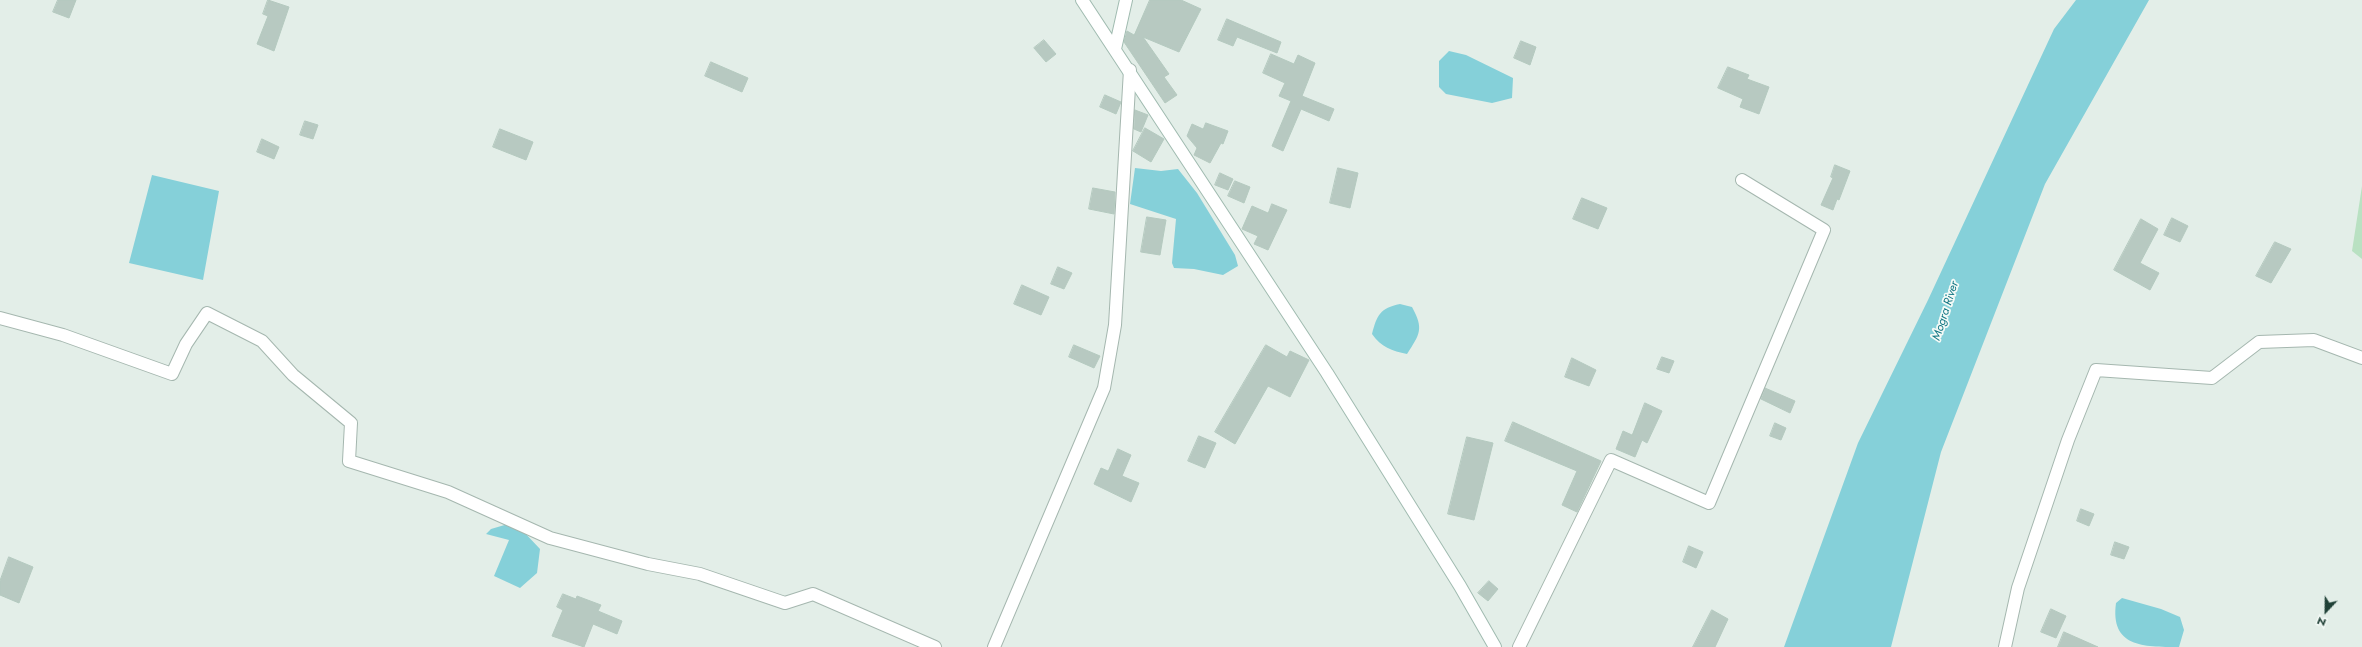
<!DOCTYPE html>
<html>
<head>
<meta charset="utf-8">
<style>
  body { margin:0 }
  #map { position:relative; width:2362px; height:647px; overflow:hidden; background:#e3eee8; font-family:Jost,sans-serif }
  canvas { display:block }
  .north { position:absolute; left:2306px; top:591px; width:40px; height:40px; -webkit-text-stroke:3px #f4faf7; paint-order:stroke; rotate:202deg; font-size:11px; font-weight:700; line-height:16px; text-align:center; color:#204137 }
  .north::after { content:''; display:block; margin:auto; width:14px; height:18px; background:#204137; clip-path:polygon(50% 0,100% 100%,50% 72%,0 100%) }
</style>
</head>
<body>
<div id="map">
<canvas width="2362" height="647"></canvas>
<div class="north">N</div>
</div>
<script>
const g = document.querySelector('canvas').getContext('2d');
g.lineJoin = 'round';
function fill(path, color) { g.fillStyle = color; g.fill(path, 'evenodd'); }
function stroke(path, color, width, dash) { g.strokeStyle = color; g.lineWidth = width; g.lineCap = dash ? 'butt' : 'round'; g.setLineDash(dash || []); g.stroke(path); }
function write(font, color, halo, rows, align = 'center') {
  g.font = font + ' Jost,sans-serif'; g.lineWidth = 3.5; g.setLineDash([]); g.textBaseline = 'middle'; g.strokeStyle = halo; g.fillStyle = color; for (const [text, x, y, turn = 0] of rows) {
    g.save(); g.translate(x, y); g.rotate((+turn || 0) * Math.PI / 180); g.textAlign = isNaN(turn) ? turn : align; if (halo) g.strokeText(text, 0, 0); g.fillText(text, 0, 0); g.restore();
  }
}
const green = new Path2D(`
  M 2362,186 L 2362,259 L 2352,251 Z`);
const water = new Path2D(`
  M 2076,0 L 2149,0 L 2045,184 L 1941,452 L 1891,647 L 1784,647 L 1858,443 L 1928,300 L 2054,29 Z
  M 1449,51 L 1466,55 L 1513,78 L 1512,98 L 1492,103 L 1446,94 L 1439,87 L 1439,61 Z
  M 1135,168 L 1161,171 L 1178,169 L 1197,193 L 1235,255 L 1238,266 L 1223,275 L 1194,269 L 1174,268 L 1172,263 L 1176,219 L 1130,204 Z
  M 152,175 L 219,191 L 203,280 L 129,263 Z
  M 1400,304 L 1412,307 C 1424,329 1420,334 1407,354 C 1392,351 1381,347 1372,334 C 1377,315 1380,308 1400,304 Z
  M 508,524 L 523,531 L 540,549 L 537,573 L 520,588 L 494,576 L 509,540 L 486,534 L 491,529 Z
  M 2122,598 L 2161,609 L 2180,617 L 2184,630 L 2179,647 C 2143,647 2110,647 2116,603 Z`);
const building = new Path2D(`
  M 58,0 L 76,0 L 69,18 L 53,12 Z
  M 268,0 L 289,7 L 274,51 L 257,44 L 268,16 L 263,14 Z
  M 1150,0 L 1181,0 L 1201,9 L 1179,52 L 1143,37 L 1169,74 L 1164,77 L 1177,95 L 1165,103 L 1124,42 L 1127,31 L 1134,35 Z
  M 1227,19 L 1281,42 L 1277,53 L 1237,37 L 1233,46 L 1218,40 Z
  M 1044,40 L 1056,54 L 1046,62 L 1034,48 Z
  M 1521,41 L 1536,47 L 1530,65 L 1514,58 Z
  M 1271,54 L 1294,64 L 1298,55 L 1315,63 L 1302,96 L 1334,109 L 1329,121 L 1301,109 L 1283,151 L 1272,146 L 1291,101 L 1279,96 L 1285,83 L 1263,73 Z
  M 711,62 L 748,78 L 742,92 L 705,76 Z
  M 1728,67 L 1749,75 L 1747,79 L 1769,87 L 1759,114 L 1740,107 L 1743,99 L 1718,88 Z
  M 1105,95 L 1121,102 L 1116,114 L 1100,107 Z
  M 1135,110 L 1148,115 L 1141,132 L 1134,129 Z
  M 305,121 L 318,125 L 313,139 L 300,135 Z
  M 1206,123 L 1228,131 L 1223,144 L 1221,143 L 1210,163 L 1194,155 L 1197,148 L 1187,136 L 1192,124 L 1203,129 Z
  M 1145,128 L 1164,139 L 1151,162 L 1133,151 Z
  M 500,129 L 533,142 L 526,160 L 493,147 Z
  M 262,139 L 279,147 L 274,159 L 257,152 Z
  M 1835,165 L 1850,171 L 1839,200 L 1837,199 L 1833,210 L 1821,205 L 1833,178 L 1831,177 Z
  M 1338,168 L 1358,173 L 1350,208 L 1330,203 Z
  M 1220,173 L 1233,179 L 1228,190 L 1215,185 Z
  M 1235,181 L 1250,187 L 1244,203 L 1228,196 Z
  M 1093,188 L 1115,192 L 1114,214 L 1089,209 Z
  M 1582,198 L 1607,208 L 1598,229 L 1573,219 Z
  M 1272,204 L 1287,210 L 1268,250 L 1254,244 L 1258,236 L 1242,229 L 1252,206 L 1268,213 Z
  M 1147,217 L 1166,220 L 1160,255 L 1141,252 Z
  M 2172,218 L 2188,226 L 2180,242 L 2164,235 Z
  M 2141,219 L 2158,229 L 2140,263 L 2159,273 L 2150,290 L 2114,270 Z
  M 2275,242 L 2291,249 L 2271,283 L 2256,276 Z
  M 1058,267 L 1072,273 L 1064,289 L 1051,284 Z
  M 1022,285 L 1049,297 L 1041,315 L 1014,304 Z
  M 1074,345 L 1100,356 L 1094,368 L 1069,357 Z
  M 1266,345 L 1287,357 L 1290,351 L 1309,360 L 1290,397 L 1268,386 L 1235,444 L 1215,432 Z
  M 1662,357 L 1674,361 L 1669,373 L 1657,369 Z
  M 1572,358 L 1596,370 L 1589,386 L 1565,377 Z
  M 1765,388 L 1795,401 L 1790,413 L 1761,399 Z
  M 1645,403 L 1662,411 L 1647,443 L 1642,440 L 1635,457 L 1616,449 L 1623,431 L 1632,435 Z
  M 1513,422 L 1601,461 L 1577,512 L 1562,505 L 1577,471 L 1505,441 Z
  M 1775,423 L 1786,428 L 1781,440 L 1770,436 Z
  M 1199,436 L 1216,443 L 1205,468 L 1188,461 Z
  M 1467,437 L 1493,443 L 1474,520 L 1448,514 Z
  M 1118,449 L 1131,455 L 1122,476 L 1139,483 L 1131,502 L 1094,484 L 1101,468 L 1108,471 Z
  M 2081,509 L 2094,514 L 2089,526 L 2077,521 Z
  M 2115,542 L 2129,547 L 2124,559 L 2111,555 Z
  M 1689,546 L 1703,552 L 1696,568 L 1683,562 Z
  M 9,557 L 33,567 L 19,603 L 0,595 L 0,581 Z
  M 1489,581 L 1498,589 L 1488,601 L 1478,593 Z
  M 563,594 L 576,599 L 577,596 L 601,605 L 598,611 L 622,621 L 617,634 L 593,624 L 584,647 L 552,636 L 563,610 L 557,607 Z
  M 2051,609 L 2066,616 L 2056,638 L 2041,632 Z
  M 1712,610 L 1728,619 L 1715,647 L 1693,647 Z
  M 2064,632 L 2098,647 L 2058,647 Z`);
const street = new Path2D(`
  M 0,318 L 63,335 L 172,374 L 186,344 L 207,313 L 262,341 L 293,375 L 351,423 L 349,461 L 448,492 L 550,538 L 648,564 L 700,574 L 785,603 L 813,594 L 935,647
  M 994,647 L 1104,388 L 1115,325 L 1130,70
  M 1519,647 L 1611,460 L 1709,503 L 1824,230 L 1742,180
  M 2005,647 L 2018,588 L 2068,440 L 2096,370 L 2212,378 L 2259,342 L 2314,340 L 2362,358`);
const secondary = new Path2D(`
  M 1082,0 L 1327,373 L 1460,586 L 1495,647
  M 1115,49 L 1126,0`);
const waterNames = [
  ["Mogra River",1946,311,-72]
];
fill(green, '#b9e1c2');
fill(water, '#85d0d9');
fill(building, '#b7c9c1');
stroke(building, '#b4c9bf', 1);
stroke(street, '#a5b7af', 14);
stroke(secondary, '#a0bbb0', 14);
stroke(street, '#fff', 12);
stroke(secondary, '#fff', 12);
write('italic 12px', '#137784', '#f4faf7', waterNames);
</script>
</body>
</html>
